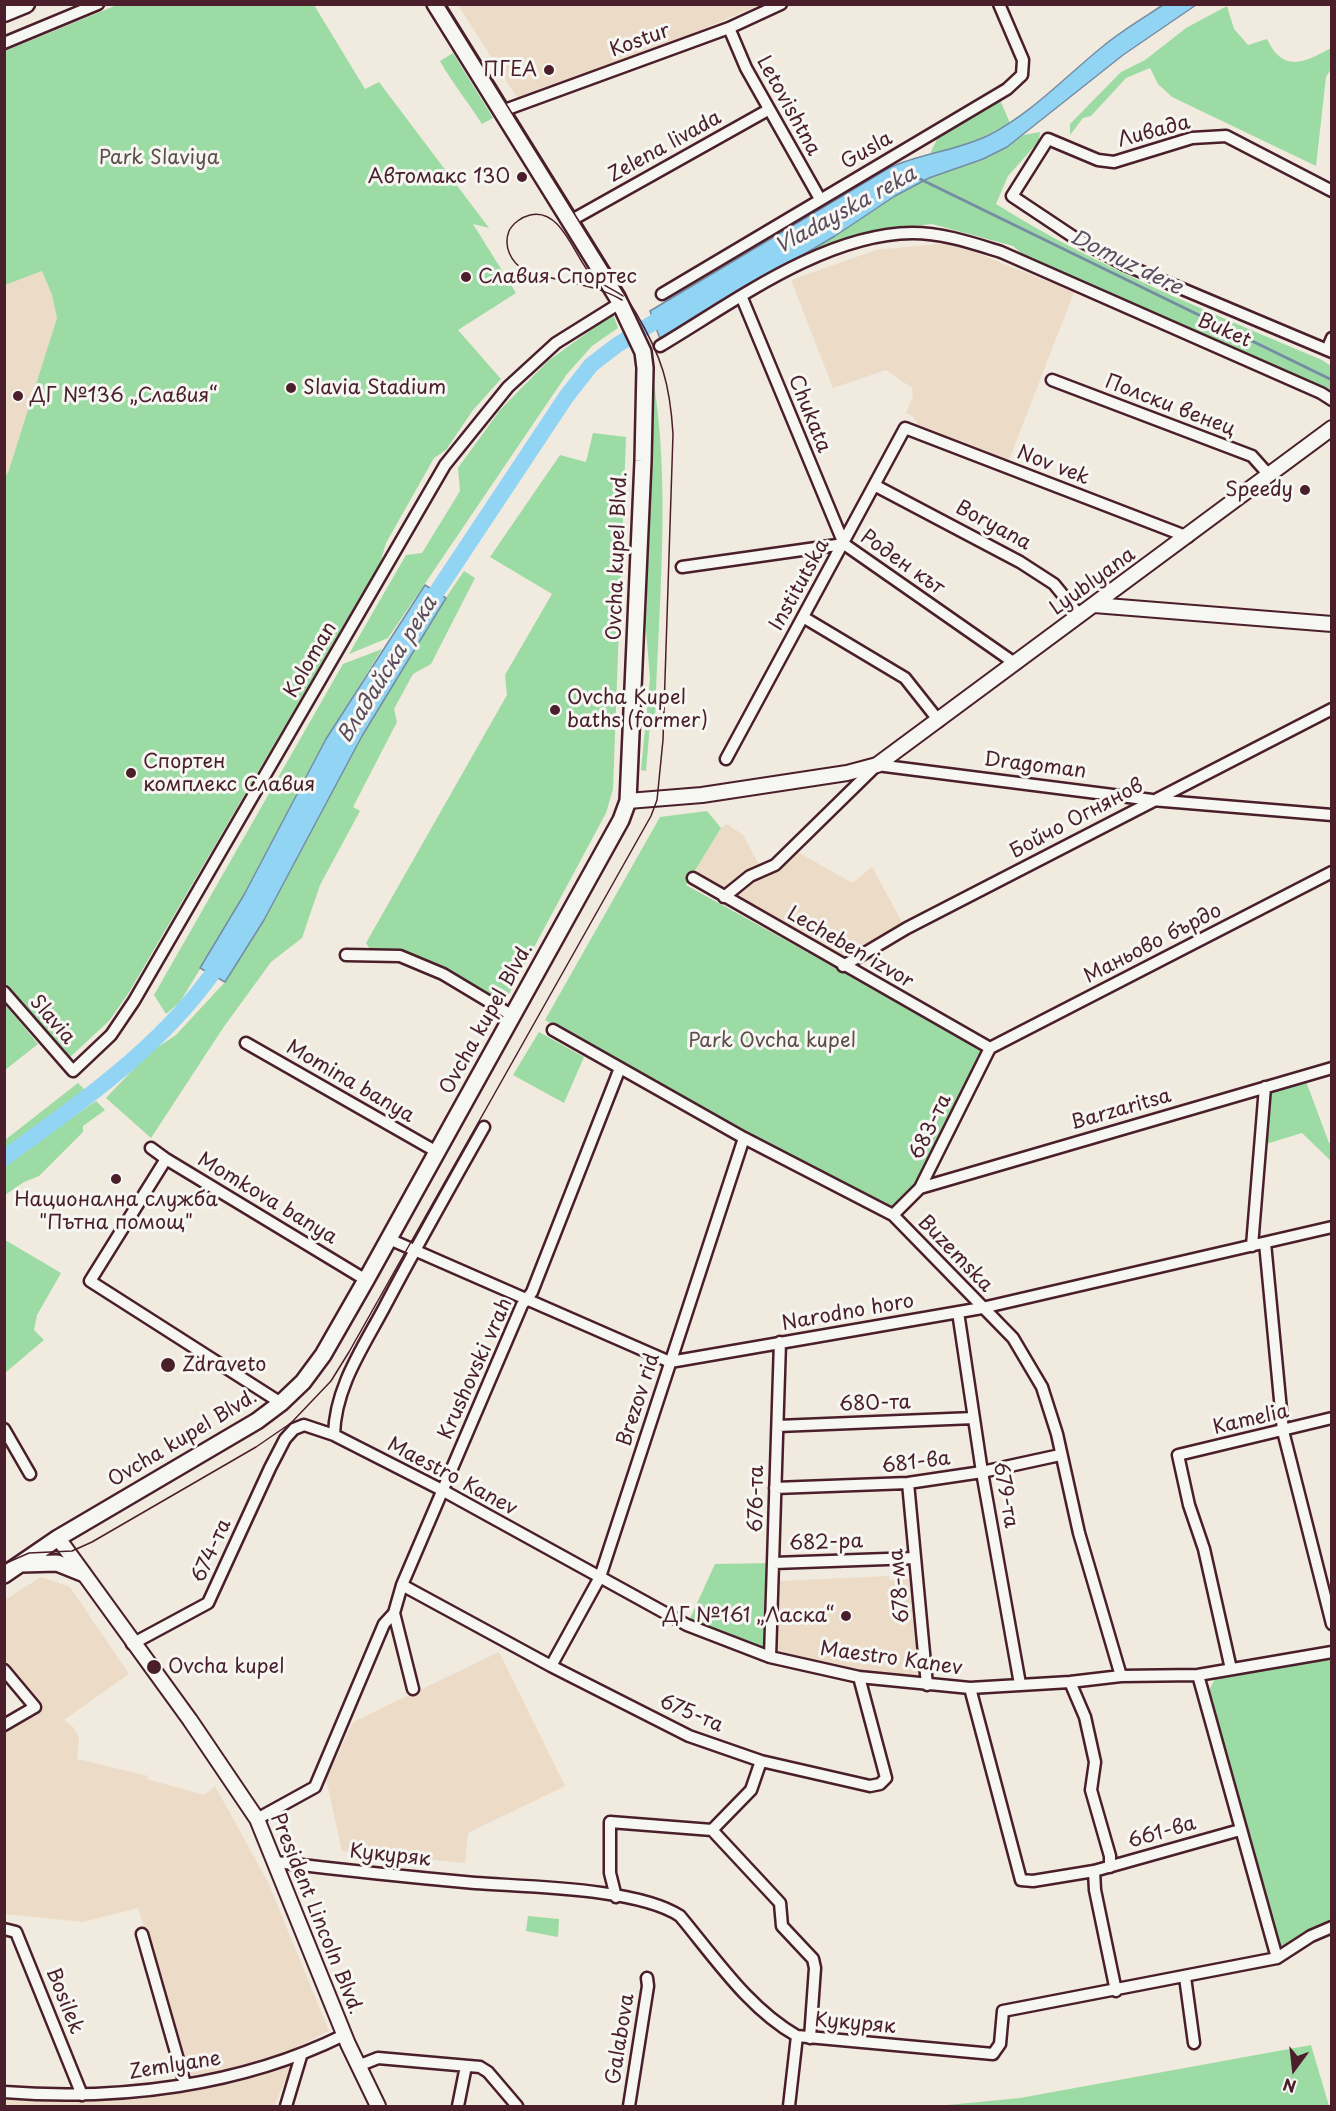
<!DOCTYPE html>
<html>
<head>
<meta charset="utf-8">
<style>
  body { margin:0 }
  #map { position:relative; width:1336px; height:2111px; overflow:hidden; background:#f1eade; font-family:"Playpen Sans",sans-serif }
  canvas { display:block }
  .frame { position:absolute; inset:0; border:6px solid #4a1f2b; pointer-events:none }
  .north { position:absolute; left:1264px; top:2039px; width:60px; height:60px; -webkit-text-stroke:4px #f6f6f2; paint-order:stroke; rotate:195deg; font-size:16px; font-weight:700; line-height:24px; text-align:center; color:#4a1f2b }
  .north::after { content:''; display:block; margin:auto; width:21px; height:27px; background:#4a1f2b; clip-path:polygon(50% 0,100% 100%,50% 72%,0 100%) }
</style>
</head>
<body>
<div id="map">
<canvas width="1336" height="2111"></canvas>
<div class="frame"></div>
<div class="north">N</div>
</div>
<script>
const g = document.querySelector('canvas').getContext('2d');
g.lineJoin = 'round';
function fill(path, color) { g.fillStyle = color; g.fill(path, 'evenodd'); }
function stroke(path, color, width, dash) { g.strokeStyle = color; g.lineWidth = width; g.lineCap = dash ? 'butt' : 'round'; g.setLineDash(dash || []); g.stroke(path); }
function write(font, color, halo, rows, align = 'center') {
  g.font = font + ' "Playpen Sans",sans-serif'; g.lineWidth = 6; g.setLineDash([]); g.textBaseline = 'middle'; g.strokeStyle = halo; g.fillStyle = color; for (const [text, x, y, turn = 0] of rows) {
    g.save(); g.translate(x, y); g.rotate((+turn || 0) * Math.PI / 180); g.textAlign = isNaN(turn) ? turn : align; if (halo) g.strokeText(text, 0, 0); g.fillText(text, 0, 0); g.restore();
  }
}
const built = new Path2D(`
  M 458,5 L 759,5 L 676,41 L 518,99 Z
  M 947,243 L 962,247 L 1074,292 L 1009,460 L 918,425 L 913,416 L 906,413 L 913,396 L 912,388 L 886,370 L 833,388 L 791,280 L 876,250 Z
  M 42,271 L 52,295 L 57,318 L 8,474 L 5,476 L 5,285 Z
  M 727,824 L 743,835 L 761,868 L 798,852 L 852,883 L 872,867 L 903,924 L 840,957 L 695,870 L 721,828 Z
  M 889,1576 L 889,1580 L 911,1579 L 919,1673 L 915,1676 L 873,1673 L 777,1652 L 778,1581 Z
  M 41,1577 L 70,1587 L 129,1674 L 64,1720 L 74,1728 L 79,1737 L 77,1759 L 148,1776 L 147,1779 L 204,1795 L 215,1786 L 268,1882 L 329,2031 L 301,2045 L 274,2106 L 5,2106 L 5,2098 L 33,2101 L 167,2096 L 195,2089 L 138,1908 L 83,1922 L 5,1914 L 5,1726 L 34,1707 L 5,1666 L 5,1600 Z
  M 499,1652 L 565,1786 L 468,1833 L 465,1863 L 342,1851 L 326,1779 L 353,1722 Z`);
const green = new Path2D(`
  M 117,5 L 314,5 L 365,89 L 379,82 L 489,228 L 473,224 L 516,293 L 458,330 L 501,379 L 473,410 L 446,450 L 434,458 L 386,543 L 380,563 L 128,994 L 109,1021 L 69,1058 L 5,983 L 5,476 L 8,473 L 57,318 L 52,295 L 42,271 L 5,285 L 5,51 Z
  M 1227,6 L 1234,29 L 1248,45 L 1267,39 C 1283,73 1304,63 1331,48 L 1331,69 L 1326,77 L 1316,166 L 1172,97 L 1158,84 L 1150,68 L 1126,78 L 1091,116 L 1083,118 L 1070,135 L 1070,124 L 1121,72 L 1145,60 L 1186,28 Z
  M 453,53 L 493,118 L 482,124 C 468,102 453,84 440,61 Z
  M 1000,100 L 1010,123 L 973,142 L 929,156 L 939,135 Z
  M 1040,132 L 1039,141 L 1008,176 L 996,204 C 1098,268 1212,313 1322,360 L 1331,366 L 1331,391 L 1026,257 L 1013,246 L 932,224 L 868,232 L 800,257 L 895,196 L 929,178 L 983,159 L 1024,135 Z
  M 613,314 L 618,328 L 592,346 L 567,374 L 388,638 L 349,654 L 406,555 L 422,553 L 460,491 L 458,468 L 500,410 L 548,361 Z
  M 652,372 C 672,483 658,609 655,722 L 650,724 L 646,771 L 641,770 L 650,678 L 646,630 Z
  M 593,433 L 626,437 L 613,789 L 606,813 L 503,1005 L 445,971 L 372,952 L 366,943 L 507,695 L 505,675 L 552,594 L 490,557 L 560,455 L 586,462 Z
  M 464,571 L 475,578 L 431,664 L 413,674 L 394,709 L 397,722 L 353,807 L 360,811 L 320,885 L 302,938 L 271,962 L 223,1028 L 151,1138 L 106,1098 L 149,1053 L 176,1035 L 225,982 L 264,920 L 362,736 L 418,639 Z
  M 382,649 L 326,739 L 233,915 L 180,1002 L 166,1014 L 154,995 L 343,664 Z
  M 707,811 L 721,828 L 686,885 L 984,1050 L 917,1185 L 894,1208 L 743,1133 L 545,1020 L 660,817 Z
  M 4,1003 L 38,1044 L 5,1070 L 4,1069 Z
  M 539,1032 L 584,1057 L 564,1103 L 513,1075 Z
  M 1304,1076 L 1329,1143 L 1331,1142 L 1331,1161 L 1302,1133 L 1266,1144 L 1270,1086 Z
  M 78,1083 L 86,1091 L 5,1151 L 5,1140 Z
  M 96,1101 L 105,1110 L 83,1126 L 83,1132 L 39,1176 L 24,1182 L 5,1195 L 5,1165 Z
  M 5,1240 L 61,1273 L 37,1315 L 34,1330 L 44,1340 L 5,1373 Z
  M 774,1563 L 770,1657 L 687,1625 L 715,1564 Z
  M 1331,1659 L 1331,1921 L 1280,1948 L 1209,1691 L 1215,1678 Z
  M 528,1916 L 559,1919 L 558,1937 L 526,1931 Z
  M 1311,2045 L 1329,2106 L 937,2106 L 1020,2098 Z`);
const water = new Path2D(`
  M 1163,5 L 1196,5 L 1123,55 L 1007,147 L 983,159 L 929,178 L 895,196 L 835,236 L 660,339 L 650,311 L 889,168 C 921,153 957,151 989,135 C 1032,113 1065,77 1102,47 C 1121,31 1143,18 1163,5 Z
  M 425,585 L 446,598 L 362,736 L 264,920 L 225,982 L 200,968 L 245,893 L 326,739 Z`);
const stream = new Path2D(`
  M 920,179 L 1332,380`);
const river = new Path2D(`
  M 424,611 L 566,397 L 591,365 L 617,345 L 674,310
  M 4,1158 C 84,1100 169,1042 223,958`);
const minor = new Path2D(`
  M 729,28 L 746,68 L 820,199
  M 4,43 L 98,4
  M 502,111 L 729,28 L 781,4
  M 1332,191 L 1226,136 L 1192,138 L 1114,162 L 1098,160 L 1048,139 L 1012,196 L 1075,238 L 1123,264 L 1332,352
  M 570,221 L 768,110
  M 662,294 L 1007,89 L 1022,75 L 1023,60 L 999,4
  M 742,298 L 844,544
  M 660,346 C 734,302 824,234 912,233 C 943,233 972,243 1001,252 L 1321,393 L 1332,400
  M 1327,350 L 1332,338
  M 1052,380 L 1252,456 L 1269,475
  M 876,486 L 1020,562 L 1054,584 L 1080,616
  M 682,567 L 844,544 L 1016,664
  M 803,617 L 905,678 L 939,721
  M 726,759 L 905,428 L 1188,537
  M 693,878 L 990,1048
  M 724,897 L 750,876 L 775,865 L 877,765 L 1152,800 L 1332,815
  M 346,955 L 400,956 L 443,974 L 513,1016
  M 843,966 L 907,928 L 1332,709
  M 4,992 L 73,1071 L 111,1035 L 134,1001 L 445,465 L 508,387 L 556,343 L 620,303
  M 553,1030 L 744,1138 L 893,1215 L 1013,1338 L 1042,1387 L 1057,1434 L 1079,1533 L 1121,1676
  M 246,1043 L 437,1152
  M 990,1048 L 1332,872
  M 151,1148 L 166,1159 L 366,1280
  M 166,1159 L 90,1281 L 281,1403
  M 920,1188 L 1332,1068
  M 893,1215 L 920,1188 L 990,1048
  M 389,1239 L 670,1362 L 982,1308 L 1332,1227
  M 1265,1243 L 1283,1431 L 1332,1624
  M 1252,1246 L 1265,1087
  M 958,1312 L 982,1472 L 1020,1684
  M 778,1426 L 974,1418
  M 4,1429 L 30,1474
  M 334,1435 C 335,1388 362,1349 384,1308 C 416,1247 450,1187 484,1127
  M 908,1483 L 927,1685
  M 775,1488 L 908,1483 L 982,1472 L 1060,1455
  M 774,1563 L 915,1558
  M 402,1585 L 551,1666 L 689,1736 L 761,1761 L 870,1786 L 880,1784 L 886,1778 L 859,1677
  M 394,1613 L 413,1689
  M 132,1644 L 208,1603 L 270,1468 L 285,1439 L 294,1429 L 304,1425 L 334,1435 L 442,1490 L 687,1625 L 770,1657 L 859,1677 L 970,1688 L 1070,1682 L 1121,1676 L 1198,1675 L 1332,1652
  M 770,1657 L 780,1342
  M 551,1666 L 600,1577 L 744,1138
  M 1231,1669 L 1204,1549 L 1189,1505 L 1178,1455 L 1332,1418
  M 4,1670 L 35,1707 L 4,1725
  M 1198,1675 L 1277,1958
  M 1070,1682 L 1085,1717 L 1095,1762 L 1091,1790 L 1110,1856 L 1110,1867
  M 970,1688 L 1021,1880 L 1033,1881 L 1094,1871 L 1240,1830
  M 257,1819 L 315,1787 L 384,1624 L 394,1613 L 402,1585 L 522,1305 L 532,1292 L 620,1068
  M 712,1830 L 751,1790 L 761,1761
  M 276,1862 C 342,1870 409,1877 475,1883 C 529,1887 638,1888 680,1916 C 715,1958 749,2009 797,2036 L 993,2054 L 1000,2044 L 1003,2011 L 1277,1958 L 1311,1936 L 1332,1927
  M 1094,1871 L 1095,1890 L 1116,1991
  M 616,1897 L 610,1873 L 610,1822 L 712,1830 L 780,1903 L 782,1926 L 813,1959 L 815,1968 L 810,2038
  M 4,1929 L 16,1932 L 82,2095
  M 142,1934 L 185,2084
  M 1185,1977 L 1194,2043
  M 358,2066 L 378,2058 L 480,2067 L 488,2072 L 517,2106
  M 4,2092 C 119,2101 241,2086 344,2035
  M 286,2106 L 301,2056
  M 458,2106 L 466,2066
  M 629,2106 L 648,1986 L 647,1978
  M 789,2106 L 797,2036`);
const tertiary = new Path2D(`
  M 1094,605 L 1332,624
  M 628,801 L 702,795 L 847,773 L 877,765 L 1332,428
  M 58,1538 L 190,1720 L 257,1819 L 348,2044 L 378,2106`);
const secondary = new Path2D(`
  M 21,1564 L 57,1563 L 82,1573
  M 4,1575 L 58,1538 L 257,1421 L 281,1403 L 303,1382 L 323,1355 L 366,1280 L 621,820 L 628,801 L 643,461 L 645,368 L 643,352 L 617,297 L 435,4`);
const primary = new Path2D(`
  M 4,13 L 26,4`);
const tram = new Path2D(`
  M 622,300 C 592,282 557,283 525,270 C 511,263 503,246 509,231 C 513,223 522,217 530,215 C 562,207 575,259 592,276 C 601,285 613,289 623,296
  M 4,1564 L 29,1553 L 72,1551 L 92,1542 L 256,1447 L 291,1423 L 331,1381 L 349,1352 L 651,816 L 657,800 L 663,740 L 673,434 C 670,384 662,357 636,313 L 444,4`);
const markers = [
  [549,70,6,"#4a1f2b"],
  [522,177,6,"#4a1f2b"],
  [466,277,6,"#4a1f2b"],
  [291,388,6,"#4a1f2b"],
  [18,396,6,"#4a1f2b"],
  [1305,490,6,"#4a1f2b"],
  [555,710,6,"#4a1f2b"],
  [131,773,6,"#4a1f2b"],
  [116,1179,6,"#4a1f2b"],
  [168,1365,8,"#4a1f2b"],
  [846,1616,6,"#4a1f2b"],
  [154,1667,8,"#4a1f2b"]
];
const streetNames = [
  ["Kostur",640,41,-20],
  ["Letovishtna",788,106,61],
  ["Ливада",1154,132,-15],
  ["Zelena livada",665,147,-29],
  ["Gusla",867,151,-30],
  ["Buket",1224,331,24],
  ["Полски венец",1170,406,21],
  ["Chukata",809,414,68],
  ["Nov vek",1053,466,21],
  ["Boryana",993,526,28],
  ["Ovcha kupel Blvd.",618,556,-88],
  ["Роден кът",902,563,35],
  ["Lyublyana",1093,582,-36],
  ["Institutska",800,585,-61],
  ["Koloman",311,660,-60],
  ["Dragoman",1035,766,7],
  ["Бойчо Огнянов",1077,819,-28],
  ["Маньово бърдо",1153,944,-27],
  ["Lecheben izvor",850,948,30],
  ["Ovcha kupel Blvd.",487,1019,-61],
  ["Slavia",52,1020,49],
  ["Momina banya",350,1082,30],
  ["Barzaritsa",1121,1110,-16],
  ["683-та",931,1127,-64],
  ["Momkova banya",267,1199,31],
  ["Buzemska",955,1254,46],
  ["Narodno horo",848,1313,-10],
  ["Krushovski vrah",476,1369,-66],
  ["Brezov rid",639,1400,-72],
  ["680-та",875,1404,-2],
  ["Kamelia",1251,1420,-13],
  ["Ovcha kupel Blvd.",183,1439,-31],
  ["681-ва",916,1463,-7],
  ["Maestro Kanev",452,1477,28],
  ["679-та",1005,1495,80],
  ["676-та",757,1499,-89],
  ["682-ра",826,1543,-2],
  ["674-та",212,1551,-65],
  ["678-ма",900,1586,-95],
  ["Maestro Kanev",891,1659,8],
  ["675-та",691,1714,23],
  ["661-ва",1162,1833,-16],
  ["Кукуряк",390,1856,6],
  ["President Lincoln Blvd.",316,1914,68],
  ["Bosilek",64,2001,68],
  ["Кукуряк",855,2024,5],
  ["Galabova",621,2039,-81],
  ["Zemlyane",175,2066,-9]
];
const poiNames = [
  ["ПГЕА",537,70,"right"],
  ["Автомакс 130",510,177,"right"],
  ["Славия Спортес",478,277],
  ["Slavia Stadium",303,388],
  ["ДГ №136 „Славия“",30,396],
  ["Speedy",1293,490,"right"],
  ["Ovcha Kupel",567,698],
  ["baths (former)",567,721],
  ["Спортен",143,762],
  ["комплекс Славия",143,785],
  ["Национална служба",116,1200,"center"],
  ["\"Пътна помощ\"",116,1223,"center"],
  ["Zdraveto",182,1365],
  ["ДГ №161 „Ласка“",834,1616,"right"],
  ["Ovcha kupel",168,1667]
];
const parkNames = [
  ["Park Slaviya",159,158],
  ["Park Ovcha kupel",772,1041]
];
const waterNames = [
  ["Vladayska reka",846,211,-29],
  ["Domuz dere",1126,263,26],
  ["Владайска река",388,670,-58]
];
fill(built, '#ecdcc7');
fill(green, '#9cdba3');
fill(water, '#92d4f4');
stroke(water, '#758ca4', 1.5);
stroke(stream, '#758ca4', 3);
stroke(river, '#92d4f4', 16);
stroke(minor, '#4a1f2b', 15);
stroke(tertiary, '#4a1f2b', 18);
stroke(secondary, '#4a1f2b', 20);
stroke(primary, '#4a1f2b', 21);
stroke(minor, '#f6f6f2', 10);
stroke(tertiary, '#f6f6f2', 14);
stroke(secondary, '#f6f6f2', 15);
stroke(primary, '#f6f6f2', 16);
stroke(tram, '#4a1f2b', 1.5);
for (const [x, y, r, color] of markers) { const dot = new Path2D(); dot.arc(x, y, r, 0, 2 * Math.PI); g.fillStyle = color; g.fill(dot); stroke(dot, '#f6f6f2', 2); }
write('20px', '#4a1f2b', '#f6f6f2', streetNames);
write('20px', '#4a1f2b', '#f6f6f2', poiNames, 'left');
write('20px', '#5e4e49', '#f6f6f2', parkNames);
write('italic 21px', '#5c4c5d', '#f6f6f2', waterNames);
</script>
</body>
</html>
